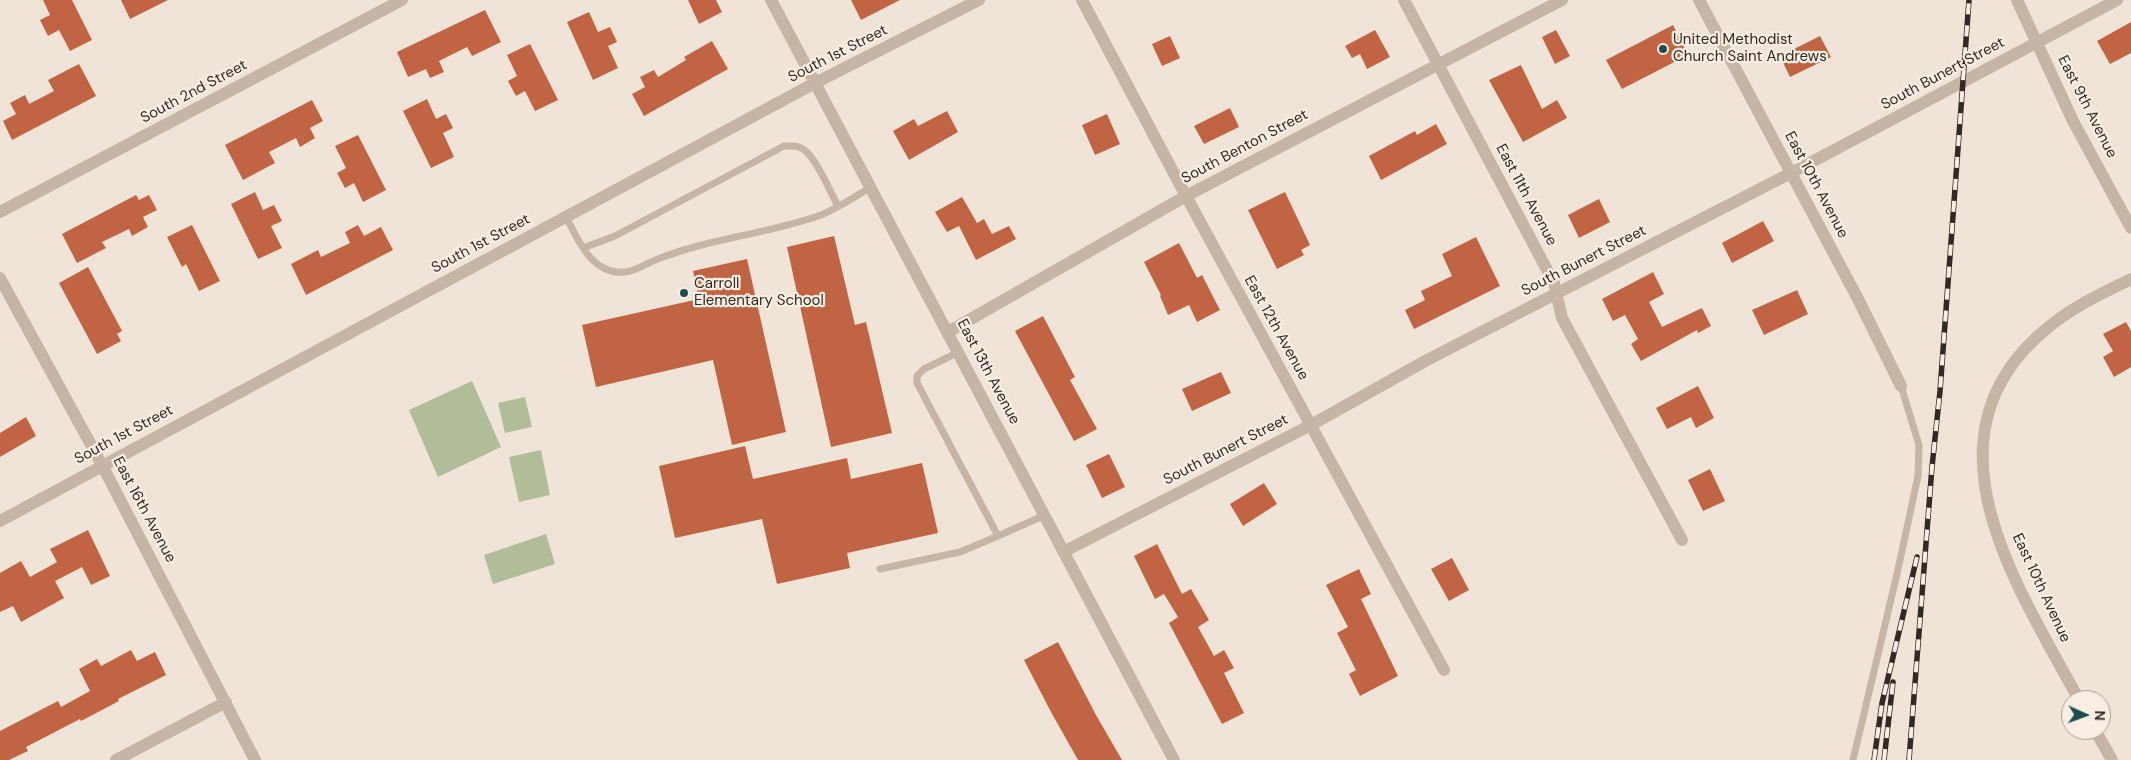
<!DOCTYPE html>
<html>
<head>
<meta charset="utf-8">
<style>
  body { margin:0 }
  #map { position:relative; width:2131px; height:760px; overflow:hidden; background:#efe4d7; font-family:"DM Sans",sans-serif }
  canvas { display:block }
  .north { position:absolute; left:2061px; top:690px; width:50px; height:50px; box-sizing:border-box; background:#f8eee3; border:1px solid #a99f97; border-radius:50%; rotate:92deg; font-size:14px; font-weight:700; line-height:20px; text-align:center; color:#322925 }
  .north::after { content:''; display:block; margin:auto; width:18px; height:22px; background:#1d4d51; clip-path:polygon(50% 0,100% 100%,50% 72%,0 100%) }
</style>
</head>
<body>
<div id="map">
<canvas width="2131" height="760"></canvas>
<div class="north">N</div>
</div>
<script>
const g = document.querySelector('canvas').getContext('2d');
g.lineJoin = 'round';
function fill(path, color) { g.fillStyle = color; g.fill(path, 'evenodd'); }
function stroke(path, color, width, dash) { g.strokeStyle = color; g.lineWidth = width; g.lineCap = dash ? 'butt' : 'round'; g.setLineDash(dash || []); g.stroke(path); }
function write(font, color, halo, rows, align = 'center') {
  g.font = font + ' "DM Sans",sans-serif'; g.lineWidth = 4.5; g.setLineDash([]); g.textBaseline = 'middle'; g.strokeStyle = halo; g.fillStyle = color; for (const [text, x, y, turn = 0] of rows) {
    g.save(); g.translate(x, y); g.rotate((+turn || 0) * Math.PI / 180); g.textAlign = isNaN(turn) ? turn : align; if (halo) g.strokeText(text, 0, 0); g.fillText(text, 0, 0); g.restore();
  }
}
const green = new Path2D(`
  M 472,381 L 501,447 L 438,477 L 409,410 Z
  M 525,397 L 532,427 L 505,433 L 498,403 Z
  M 541,450 L 550,495 L 519,502 L 509,457 Z
  M 546,534 L 555,564 L 493,584 L 484,555 Z`);
const building = new Path2D(`
  M 43,0 L 72,0 L 92,40 L 70,51 L 59,30 L 48,36 L 40,20 L 50,15 Z
  M 121,0 L 168,0 L 130,19 Z
  M 688,0 L 716,0 L 722,12 L 699,24 Z
  M 851,0 L 900,0 L 861,20 Z
  M 485,10 L 501,42 L 472,56 L 467,47 L 439,61 L 444,72 L 430,78 L 426,69 L 408,77 L 397,52 Z
  M 589,12 L 598,32 L 610,27 L 617,42 L 608,46 L 618,68 L 593,80 L 567,22 Z
  M 2131,22 L 2131,53 L 2110,64 L 2097,41 Z
  M 1673,25 L 1688,55 L 1622,89 L 1606,60 Z
  M 1375,30 L 1390,57 L 1367,69 L 1360,54 L 1352,58 L 1345,46 Z
  M 1556,30 L 1570,56 L 1555,64 L 1542,37 Z
  M 1170,36 L 1180,58 L 1162,66 L 1152,44 Z
  M 1820,36 L 1831,57 L 1790,77 L 1780,56 Z
  M 712,41 L 728,69 L 644,116 L 632,94 L 645,87 L 640,77 L 654,70 L 658,77 L 686,60 L 684,57 Z
  M 530,44 L 558,100 L 535,111 L 525,91 L 516,96 L 508,81 L 517,76 L 507,55 Z
  M 79,64 L 96,96 L 12,140 L 3,121 L 16,114 L 10,103 L 25,95 L 29,104 L 54,91 L 48,80 Z
  M 1521,65 L 1542,109 L 1557,100 L 1567,118 L 1523,142 L 1489,80 Z
  M 427,99 L 436,119 L 446,114 L 453,128 L 443,133 L 454,157 L 431,168 L 403,111 Z
  M 312,100 L 323,121 L 310,128 L 315,138 L 300,147 L 296,138 L 269,152 L 275,163 L 243,180 L 225,145 Z
  M 1230,108 L 1239,127 L 1204,144 L 1194,126 Z
  M 947,111 L 958,132 L 909,160 L 893,131 L 914,119 L 918,126 Z
  M 1107,114 L 1120,144 L 1095,155 L 1082,125 Z
  M 1436,124 L 1447,144 L 1381,180 L 1369,156 L 1415,131 L 1417,135 Z
  M 358,135 L 386,190 L 363,202 L 354,183 L 345,188 L 337,173 L 346,168 L 335,146 Z
  M 255,192 L 263,210 L 274,205 L 282,221 L 271,226 L 282,248 L 258,259 L 231,204 Z
  M 1285,192 L 1310,245 L 1301,250 L 1304,255 L 1277,269 L 1248,210 Z
  M 136,195 L 139,200 L 149,195 L 157,210 L 143,217 L 148,227 L 132,236 L 129,229 L 102,242 L 106,248 L 77,263 L 62,234 Z
  M 962,197 L 977,223 L 984,219 L 992,234 L 1009,226 L 1016,239 L 976,260 L 959,226 L 947,232 L 935,212 Z
  M 1599,199 L 1610,222 L 1579,238 L 1568,215 Z
  M 1763,221 L 1774,241 L 1732,263 L 1722,243 Z
  M 192,225 L 220,281 L 199,291 L 186,264 L 182,267 L 167,237 Z
  M 358,225 L 364,236 L 381,227 L 393,250 L 306,295 L 291,264 L 318,250 L 321,257 L 350,243 L 345,232 Z
  M 834,236 L 855,325 L 866,322 L 892,433 L 831,447 L 787,247 Z
  M 1476,237 L 1500,286 L 1414,329 L 1405,310 L 1425,300 L 1421,291 L 1452,276 L 1442,254 Z
  M 1179,243 L 1197,278 L 1202,275 L 1220,310 L 1197,322 L 1189,305 L 1168,315 L 1160,296 L 1161,295 L 1144,262 Z
  M 747,259 L 786,432 L 732,445 L 713,360 L 596,387 L 582,325 L 699,299 L 693,271 Z
  M 88,267 L 122,331 L 117,334 L 121,341 L 97,354 L 59,283 Z
  M 1653,272 L 1664,294 L 1649,302 L 1662,327 L 1702,308 L 1711,326 L 1698,333 L 1697,330 L 1641,361 L 1631,344 L 1638,339 L 1625,315 L 1613,321 L 1602,299 Z
  M 1797,290 L 1808,314 L 1764,335 L 1752,310 Z
  M 1043,316 L 1075,377 L 1070,380 L 1097,429 L 1074,441 L 1015,331 Z
  M 2126,322 L 2131,331 L 2131,367 L 2114,377 L 2103,357 L 2113,351 L 2103,334 Z
  M 1221,372 L 1231,393 L 1192,411 L 1182,389 Z
  M 1698,386 L 1714,418 L 1696,428 L 1691,417 L 1667,429 L 1656,408 Z
  M 26,417 L 36,436 L 0,457 L 0,433 Z
  M 745,446 L 753,479 L 847,458 L 851,479 L 922,463 L 938,533 L 847,553 L 850,568 L 777,584 L 762,519 L 675,538 L 659,466 Z
  M 1109,454 L 1125,487 L 1102,498 L 1086,465 Z
  M 1710,469 L 1725,501 L 1703,511 L 1688,480 Z
  M 1264,483 L 1277,504 L 1243,526 L 1230,504 Z
  M 88,530 L 110,576 L 91,585 L 82,567 L 55,581 L 64,598 L 21,622 L 13,606 L 0,612 L 0,573 L 21,561 L 30,577 L 57,562 L 50,549 Z
  M 1157,544 L 1182,594 L 1191,589 L 1209,620 L 1198,627 L 1214,656 L 1224,650 L 1234,668 L 1224,673 L 1244,713 L 1222,724 L 1169,623 L 1178,617 L 1164,594 L 1155,599 L 1134,556 Z
  M 1452,558 L 1469,590 L 1449,601 L 1431,569 Z
  M 1359,569 L 1371,594 L 1361,599 L 1398,676 L 1360,696 L 1349,674 L 1356,670 L 1337,633 L 1348,627 L 1326,585 Z
  M 1058,642 L 1096,715 L 1122,760 L 1078,760 L 1051,712 L 1024,660 Z
  M 131,650 L 137,661 L 155,652 L 166,675 L 118,699 L 119,701 L 81,721 L 80,719 L 26,747 L 28,751 L 9,760 L 0,760 L 0,731 L 58,701 L 61,707 L 90,691 L 79,669 L 97,659 L 101,666 Z`);
const lane = new Path2D(`
  M 566,217 C 577,237 587,264 611,271 C 630,276 642,265 658,259 C 710,238 768,234 821,215 C 838,208 855,197 871,187
  M 583,248 L 615,236 L 784,146 C 791,146 798,145 803,149 C 816,157 830,192 838,206
  M 959,352 L 924,369 L 917,376 L 917,383 L 998,536 L 1045,515
  M 880,569 L 960,552 L 998,536
  M 1853,760 L 1897,574 L 1918,476 L 1919,445 L 1901,386`);
const street = new Path2D(`
  M 771,0 L 1174,760
  M 1082,0 L 1186,196 L 1444,670
  M 1404,0 L 1554,283 L 1562,318 L 1682,540
  M 1699,0 L 1858,299 L 1901,386
  M 2017,0 L 2073,121 L 2131,228
  M 0,212 L 402,0
  M 0,278 L 102,465 L 255,760
  M 948,332 L 1186,196 L 1562,0
  M 0,521 L 815,83 L 979,0
  M 1065,551 L 1311,425 L 1427,360 L 1791,173 L 2117,0
  M 2079,700 C 2014,580 1912,430 2055,322 C 2078,304 2105,292 2131,279
  M 2095,730 L 2112,760
  M 116,760 L 226,702`);
const rail = new Path2D(`
  M 1874,760 L 1882,703 L 1917,557
  M 1884,760 L 1893,682
  M 1909,760 L 1932,467 L 1940,391 L 1969,0`);
const markers = [
  [1663,49,5,"#1d4d51"],
  [684,293,5,"#1d4d51"]
];
const poiNames = [
  ["United Methodist",1673,40],
  ["Church Saint Andrews",1673,57],
  ["Carroll",694,284],
  ["Elementary School",694,301]
];
const streetNames = [
  ["South 1st Street",838,54,-27],
  ["South Bunert Street",1943,74,-28],
  ["South 2nd Street",194,92,-28],
  ["East 9th Avenue",2087,107,63],
  ["South Benton Street",1245,147,-28],
  ["East 10th Avenue",1816,185,62],
  ["East 11th Avenue",1526,195,62],
  ["South 1st Street",481,244,-28],
  ["South Bunert Street",1584,261,-27],
  ["East 12th Avenue",1276,328,61],
  ["East 13th Avenue",988,372,62],
  ["South 1st Street",124,435,-28],
  ["South Bunert Street",1226,450,-27],
  ["East 16th Avenue",144,510,62],
  ["East 10th Avenue",2041,588,65]
];
fill(green, '#b0bd98');
fill(building, '#c16443');
stroke(lane, '#c6b4a4', 7);
stroke(street, '#c6b4a4', 12);
stroke(rail, '#322925', 5.5);
stroke(rail, '#f8eee3', 4, [11]);
for (const [x, y, r, color] of markers) { const dot = new Path2D(); dot.arc(x, y, r, 0, 2 * Math.PI); g.fillStyle = color; g.fill(dot); stroke(dot, '#f8eee3', 2); }
write('15px', '#322925', '#f8eee3', poiNames, 'left');
write('15px', '#322925', '#f8eee3', streetNames);
</script>
</body>
</html>
